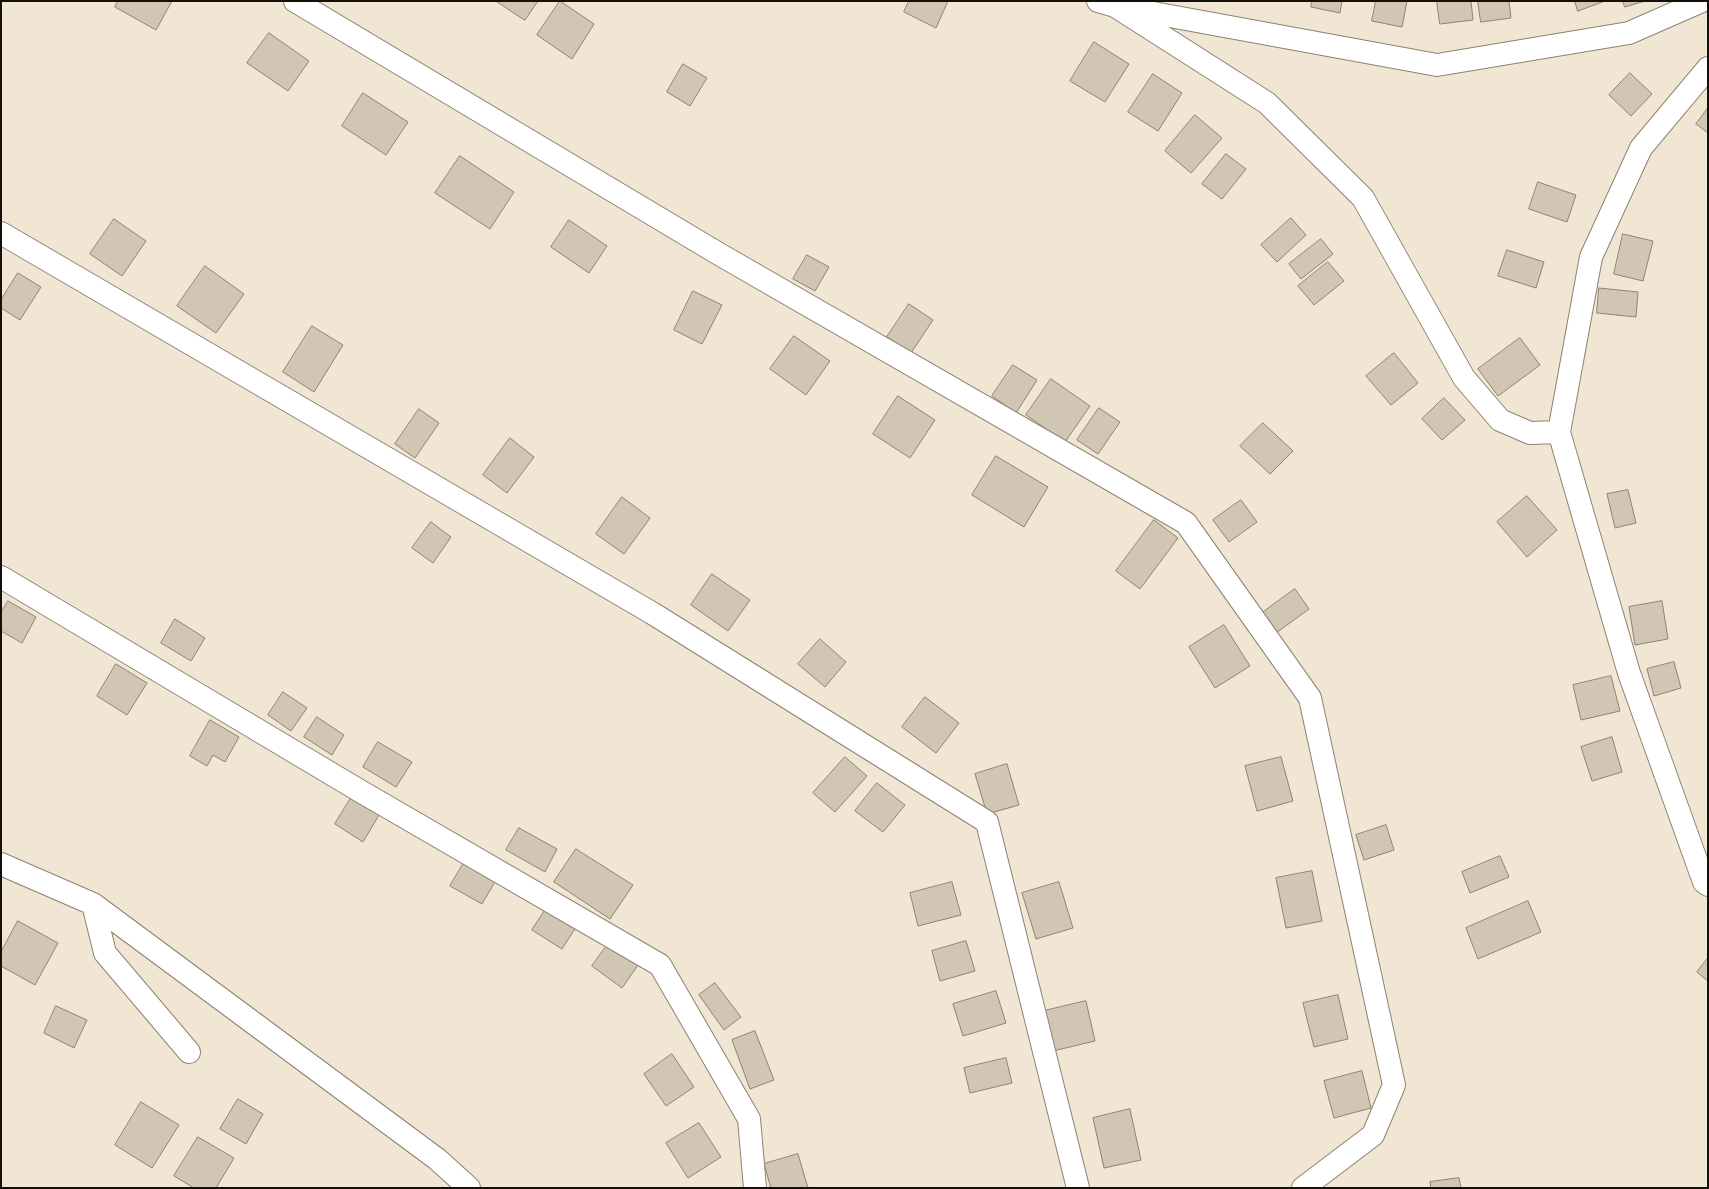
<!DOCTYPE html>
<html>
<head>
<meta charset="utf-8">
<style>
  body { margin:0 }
  #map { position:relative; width:1709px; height:1189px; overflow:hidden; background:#f1e6d3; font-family:"Zilla Slab",serif }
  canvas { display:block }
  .frame { position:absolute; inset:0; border:2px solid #130f09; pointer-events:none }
</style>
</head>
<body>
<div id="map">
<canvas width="1709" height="1189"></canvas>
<div class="frame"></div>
</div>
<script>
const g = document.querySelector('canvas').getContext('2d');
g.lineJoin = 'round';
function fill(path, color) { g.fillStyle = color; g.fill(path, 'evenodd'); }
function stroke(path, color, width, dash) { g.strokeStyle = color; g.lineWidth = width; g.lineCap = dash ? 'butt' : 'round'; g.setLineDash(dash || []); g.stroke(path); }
const building = new Path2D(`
  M 118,1 L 172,1 L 156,30 L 115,7 Z
  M 496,1 L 538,1 L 525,20 Z
  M 560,1 L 594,24 L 572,59 L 537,35 Z
  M 909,1 L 948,1 L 936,28 L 904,12 Z
  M 1312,1 L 1342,1 L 1340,13 L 1311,7 Z
  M 1376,1 L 1407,1 L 1402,27 L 1372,21 Z
  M 1437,1 L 1471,1 L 1473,20 L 1440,24 Z
  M 1478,1 L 1509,1 L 1511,18 L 1481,22 Z
  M 1575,1 L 1605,1 L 1578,11 Z
  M 1623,1 L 1645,1 L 1625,7 Z
  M 269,33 L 309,61 L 288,91 L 247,63 Z
  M 1094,42 L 1129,64 L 1105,102 L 1070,81 Z
  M 683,64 L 707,78 L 690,106 L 667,92 Z
  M 1630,73 L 1652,94 L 1631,116 L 1609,95 Z
  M 1153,74 L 1182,93 L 1158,131 L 1128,112 Z
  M 363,93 L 408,122 L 386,155 L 342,126 Z
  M 1708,108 L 1708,133 L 1696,124 Z
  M 1195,115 L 1222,138 L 1191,173 L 1165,151 Z
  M 1226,154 L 1246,169 L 1222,199 L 1202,184 Z
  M 460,156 L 514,192 L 490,229 L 435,193 Z
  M 1538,182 L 1576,195 L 1567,222 L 1529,209 Z
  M 1291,218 L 1306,235 L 1277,262 L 1261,245 Z
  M 114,219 L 146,241 L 122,276 L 90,254 Z
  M 569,220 L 607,246 L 589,273 L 551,247 Z
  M 1623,234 L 1653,241 L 1643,281 L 1614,274 Z
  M 1321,239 L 1333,254 L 1301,279 L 1289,264 Z
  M 1507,250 L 1544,262 L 1536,288 L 1498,276 Z
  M 807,255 L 829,267 L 815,291 L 793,279 Z
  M 1328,262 L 1344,281 L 1314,305 L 1298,286 Z
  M 205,266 L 244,294 L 216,333 L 177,306 Z
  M 18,273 L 41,287 L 20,320 L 1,308 L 1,300 Z
  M 1599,288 L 1638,292 L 1636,317 L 1597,313 Z
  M 693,291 L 722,305 L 702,344 L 674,330 Z
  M 909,304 L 933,320 L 911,353 L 887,337 Z
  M 312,326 L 343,345 L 314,392 L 283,372 Z
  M 794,336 L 830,361 L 806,395 L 770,369 Z
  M 1520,338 L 1540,365 L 1498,396 L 1478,369 Z
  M 1394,353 L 1418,383 L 1391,405 L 1366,376 Z
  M 1013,365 L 1037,380 L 1016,413 L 992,396 Z
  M 1051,379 L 1090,406 L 1065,442 L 1026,415 Z
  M 898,396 L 935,420 L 910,458 L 873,434 Z
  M 1444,398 L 1465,420 L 1442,440 L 1422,419 Z
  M 1099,408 L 1120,422 L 1098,454 L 1077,440 Z
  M 419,409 L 439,423 L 415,458 L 395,444 Z
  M 1263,423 L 1293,451 L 1270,474 L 1240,446 Z
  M 510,438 L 534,457 L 507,493 L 483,475 Z
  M 996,456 L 1048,487 L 1024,527 L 972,495 Z
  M 1628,490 L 1636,523 L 1615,528 L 1607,494 Z
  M 1527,496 L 1557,530 L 1527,557 L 1497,522 Z
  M 622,497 L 650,518 L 624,554 L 596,534 Z
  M 1241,500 L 1257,522 L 1229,542 L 1213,520 Z
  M 1154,520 L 1178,538 L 1140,589 L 1116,571 Z
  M 431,522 L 451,537 L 433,563 L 412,548 Z
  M 712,574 L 750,600 L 728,631 L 691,605 Z
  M 1295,589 L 1309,609 L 1276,633 L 1262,613 Z
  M 8,601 L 36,617 L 22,643 L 1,631 L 1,613 Z
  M 1662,601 L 1668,639 L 1635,645 L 1629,607 Z
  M 175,619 L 205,638 L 191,661 L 161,643 Z
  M 1224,625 L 1250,666 L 1215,688 L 1189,647 Z
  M 820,639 L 846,662 L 825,687 L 798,664 Z
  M 1674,662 L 1681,688 L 1654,696 L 1647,669 Z
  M 116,664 L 147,683 L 127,715 L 97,696 Z
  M 1611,676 L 1620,711 L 1581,720 L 1573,685 Z
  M 283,692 L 307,708 L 291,731 L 268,715 Z
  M 925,697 L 959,723 L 936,753 L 902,727 Z
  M 317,717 L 344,735 L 332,755 L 304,737 Z
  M 210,720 L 239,737 L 225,762 L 213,755 L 207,766 L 190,756 Z
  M 1612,737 L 1622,772 L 1592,781 L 1581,747 Z
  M 378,742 L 412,762 L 396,787 L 363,767 Z
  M 845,757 L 867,776 L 835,812 L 813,793 Z
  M 1281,757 L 1293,801 L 1257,811 L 1245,766 Z
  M 1007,764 L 1019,805 L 987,814 L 975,774 Z
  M 877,783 L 905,805 L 883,832 L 855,811 Z
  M 351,798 L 379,815 L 363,842 L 335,824 Z
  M 1386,825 L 1394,850 L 1364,860 L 1356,835 Z
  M 519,828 L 557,849 L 545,872 L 506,850 Z
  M 576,849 L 633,885 L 610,919 L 554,882 Z
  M 1500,856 L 1509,877 L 1470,893 L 1462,872 Z
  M 465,861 L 496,880 L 482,904 L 450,886 Z
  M 1312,871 L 1322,921 L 1286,928 L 1276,878 Z
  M 952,882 L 961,915 L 918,926 L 910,893 Z
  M 1059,882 L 1073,928 L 1036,939 L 1022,893 Z
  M 1528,901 L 1541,932 L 1478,959 L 1466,928 Z
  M 548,906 L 578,924 L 562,949 L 532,930 Z
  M 18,921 L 58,943 L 35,985 L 1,966 L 1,952 Z
  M 966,941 L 975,971 L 940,981 L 932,951 Z
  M 608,944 L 638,965 L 622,988 L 592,966 Z
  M 1708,958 L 1708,981 L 1697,972 Z
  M 715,983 L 741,1017 L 724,1030 L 699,995 Z
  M 996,991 L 1006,1023 L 963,1036 L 953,1004 Z
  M 1338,995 L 1348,1039 L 1314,1047 L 1303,1003 Z
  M 1086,1001 L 1095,1041 L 1053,1051 L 1044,1011 Z
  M 56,1006 L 87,1020 L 74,1048 L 44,1033 Z
  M 755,1031 L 774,1080 L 750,1089 L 732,1040 Z
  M 672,1054 L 694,1087 L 666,1106 L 644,1074 Z
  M 1006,1058 L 1012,1083 L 970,1093 L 964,1068 Z
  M 1362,1071 L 1371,1108 L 1334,1118 L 1324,1081 Z
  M 238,1099 L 263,1114 L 246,1144 L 220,1129 Z
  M 141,1102 L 179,1125 L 152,1168 L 115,1145 Z
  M 1130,1109 L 1141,1160 L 1104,1168 L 1093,1118 Z
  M 699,1123 L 721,1157 L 688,1178 L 666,1143 Z
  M 198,1137 L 234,1158 L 216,1188 L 194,1188 L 174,1176 Z
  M 798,1154 L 808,1188 L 771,1188 L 764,1164 Z
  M 1459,1178 L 1461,1188 L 1431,1188 L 1430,1182 Z`);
const minor = new Path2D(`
  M 295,1 L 719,254 L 1186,523 L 1310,698 L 1394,1085 L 1373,1135 L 1303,1188
  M 1098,1 L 1115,6 L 1437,65 L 1629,33 L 1702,1
  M 1115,6 L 1267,103 L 1363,198 L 1464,378 L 1500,420 L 1530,433 L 1559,432
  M 1708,68 L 1641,148 L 1591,257 L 1559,432 L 1629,673 L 1704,882 L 1708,885
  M 1,233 L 652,613 L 987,822 L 1078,1188
  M 1,577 L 360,791 L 660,965 L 749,1119 L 755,1188
  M 1,864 L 93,904 L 437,1159 L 469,1188
  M 93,904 L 105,953 L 189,1052`);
fill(building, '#d0c6b3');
stroke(building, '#8c8371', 1);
stroke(minor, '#8c8371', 24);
stroke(minor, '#fff', 22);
</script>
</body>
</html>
